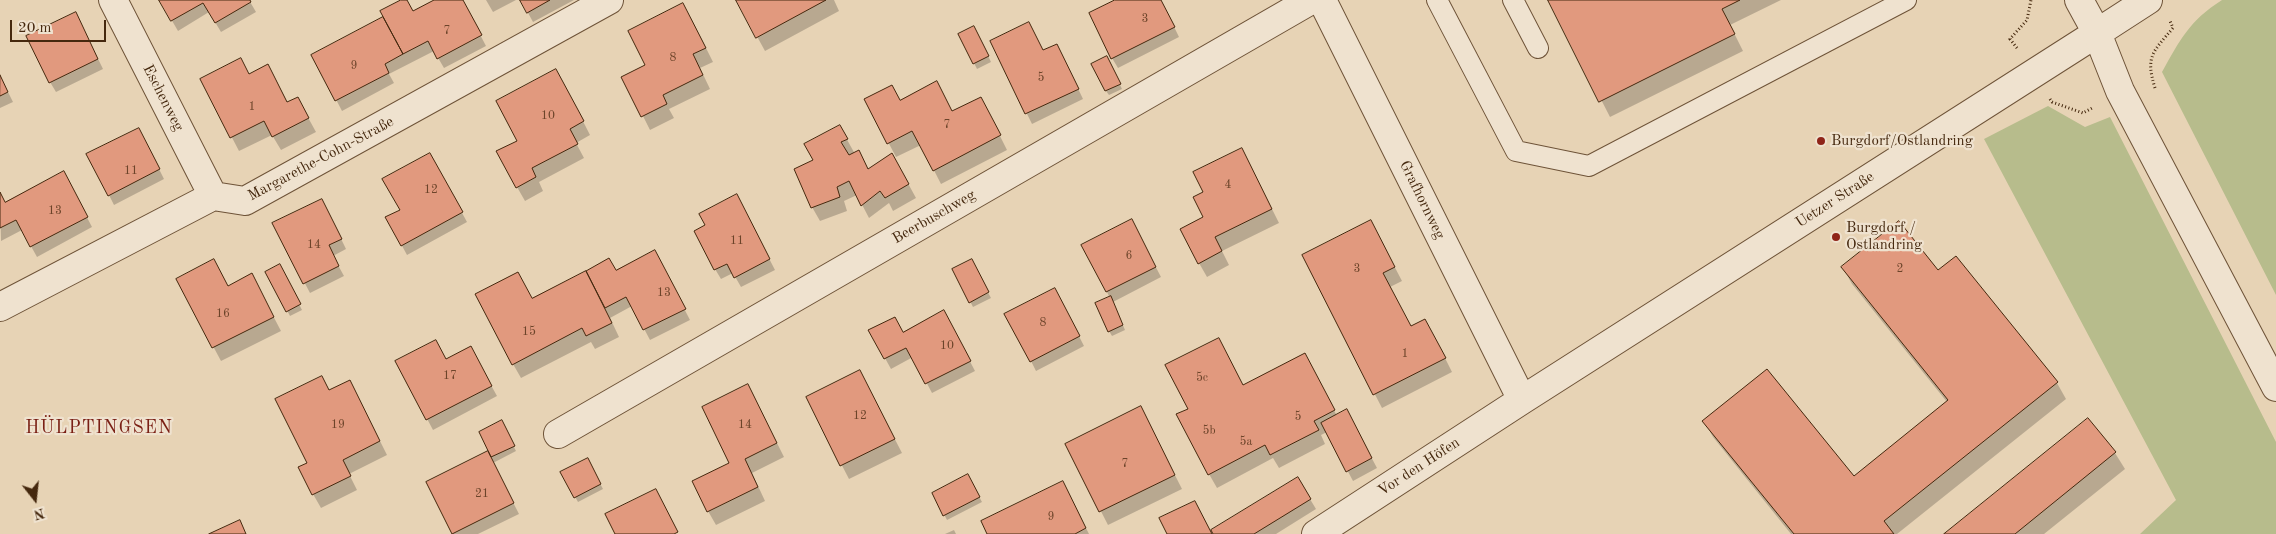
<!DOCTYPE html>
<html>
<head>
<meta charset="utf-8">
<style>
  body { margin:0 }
  #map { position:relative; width:2276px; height:534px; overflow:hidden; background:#e7d3b5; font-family:"Old Standard TT",serif }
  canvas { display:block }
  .north { position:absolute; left:10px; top:474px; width:50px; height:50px; -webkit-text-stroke:4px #efe2cf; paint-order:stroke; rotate:164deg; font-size:14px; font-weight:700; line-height:20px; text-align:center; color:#45280e }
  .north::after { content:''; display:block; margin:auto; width:18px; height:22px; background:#45280e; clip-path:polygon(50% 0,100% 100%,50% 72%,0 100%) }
  .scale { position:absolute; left:10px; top:20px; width:96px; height:22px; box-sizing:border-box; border:2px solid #45280e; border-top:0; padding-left:6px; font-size:15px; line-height:18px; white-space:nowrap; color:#45280e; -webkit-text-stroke:4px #efe2cf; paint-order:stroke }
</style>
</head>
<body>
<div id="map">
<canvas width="2276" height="534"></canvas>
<div class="north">N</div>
<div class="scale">20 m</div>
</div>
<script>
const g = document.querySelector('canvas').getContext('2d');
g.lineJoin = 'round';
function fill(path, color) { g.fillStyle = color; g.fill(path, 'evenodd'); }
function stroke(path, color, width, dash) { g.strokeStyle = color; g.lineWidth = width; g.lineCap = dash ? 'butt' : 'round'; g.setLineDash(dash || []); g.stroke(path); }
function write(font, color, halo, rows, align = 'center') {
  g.font = font + ' "Old Standard TT",serif'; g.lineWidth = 4.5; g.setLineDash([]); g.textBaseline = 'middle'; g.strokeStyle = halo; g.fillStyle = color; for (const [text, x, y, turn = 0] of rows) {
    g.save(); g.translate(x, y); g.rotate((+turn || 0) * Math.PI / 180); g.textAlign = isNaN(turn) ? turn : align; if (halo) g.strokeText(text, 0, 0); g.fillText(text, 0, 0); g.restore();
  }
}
const green = new Path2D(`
  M 2222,0 L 2276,0 L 2276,295 L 2162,72 C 2180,40 2189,21 2222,0 Z
  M 2048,106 L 2085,127 L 2110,117 L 2276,442 L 2276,534 L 2140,534 L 2176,500 L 1984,139 Z`);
const shadow = new Path2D(`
  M 160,0 L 249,0 L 256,12 L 221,32 L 209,12 L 178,31 Z
  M 404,0 L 406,0 L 413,13 L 437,0 L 462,0 L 486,46 L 444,68 L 434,51 L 389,74 L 394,83 L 342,111 L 313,55 L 385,18 Z
  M 486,0 L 516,0 L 493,12 Z
  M 521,0 L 574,0 L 533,22 Z
  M 737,0 L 834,0 L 839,11 L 765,51 Z
  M 1118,0 L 1161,0 L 1179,37 L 1118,68 L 1112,58 Z
  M 1550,0 L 1781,0 L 1730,25 L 1743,51 L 1610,117 Z
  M 691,18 L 713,62 L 700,68 L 710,89 L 669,109 L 674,118 L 650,130 L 643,116 L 647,65 Z
  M 81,24 L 103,69 L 56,92 L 50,82 Z
  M 977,33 L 991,62 L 977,69 L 960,35 Z
  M 991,41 L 1062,55 L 1083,99 L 1032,124 Z
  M 1109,62 L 1122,89 L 1109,95 L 1106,91 Z
  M 249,75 L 276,80 L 288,103 L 305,112 L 316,132 L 281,150 L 272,135 L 239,151 L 202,80 Z
  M 0,76 L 13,102 L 0,108 Z
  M 564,84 L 590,135 L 576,143 L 584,158 L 539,182 L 543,191 L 525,201 L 517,187 L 519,141 Z
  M 866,100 L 900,102 L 953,113 L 988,112 L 1007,150 L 941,184 L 921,145 L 896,157 Z
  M 840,127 L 855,154 L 859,152 L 869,170 L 892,154 L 916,198 L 893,211 L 889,203 L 869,218 L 857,195 L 844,201 L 847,211 L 820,221 L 812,207 L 815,161 Z
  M 144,139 L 164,179 L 114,205 L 109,195 Z
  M 430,154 L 467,222 L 407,255 L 387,218 L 401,210 Z
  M 1249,163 L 1279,223 L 1222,251 L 1229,265 L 1207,277 L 1199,263 L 1204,218 Z
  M 69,183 L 92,227 L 37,257 L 22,230 L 1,241 L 0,194 L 5,203 Z
  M 742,206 L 775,270 L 741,287 L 733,273 L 721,279 L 715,269 L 707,226 Z
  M 327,210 L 346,249 L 333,256 L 344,276 L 310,293 L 274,224 Z
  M 1137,231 L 1161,277 L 1113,302 L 1125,330 L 1112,336 L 1109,331 L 1110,298 L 1083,245 Z
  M 1378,235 L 1402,281 L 1390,287 L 1411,328 L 1433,334 L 1452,372 L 1382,408 L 1303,256 Z
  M 971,261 L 991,298 L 973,307 L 954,270 Z
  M 660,262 L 690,320 L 650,340 L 632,306 L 610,318 L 619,337 L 595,349 L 591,342 L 521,378 L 513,364 L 532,299 L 590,276 Z
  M 279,265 L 302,310 L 290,316 L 267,272 Z
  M 1843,268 L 1938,271 L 2057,383 L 2066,399 L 1897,534 L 1791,534 L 1713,437 L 1704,421 L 1853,478 L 1947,402 L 1852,284 Z
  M 177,279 L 228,287 L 259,289 L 281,331 L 221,361 Z
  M 1060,299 L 1084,346 L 1036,371 L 1031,361 Z
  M 949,321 L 975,371 L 932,393 L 913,357 L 891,369 L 870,331 L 902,333 Z
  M 476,358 L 497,396 L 433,430 L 397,362 Z
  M 1312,368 L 1337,416 L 1352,421 L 1377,468 L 1353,481 L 1327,432 L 1321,435 L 1325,444 L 1279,468 L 1273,458 L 1217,488 L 1209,474 L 1243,386 Z
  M 322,377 L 330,391 L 357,395 L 387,455 L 349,474 L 357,490 L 321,508 L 313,494 L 308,463 Z
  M 748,385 L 784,457 L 752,473 L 765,501 L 716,525 L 708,511 L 731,464 Z
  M 867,385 L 902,453 L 849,479 L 807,398 Z
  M 2088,420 L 2115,453 L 2125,469 L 2044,534 L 1946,534 Z
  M 501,422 L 516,451 L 493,463 L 519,514 L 478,534 L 453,534 L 427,482 L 492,456 Z
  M 1148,422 L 1182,489 L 1108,525 L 1067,445 Z
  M 587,459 L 603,489 L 578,502 L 562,473 Z
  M 1298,479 L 1316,509 L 1276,534 L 1215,534 Z
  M 970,480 L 982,502 L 947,520 L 933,493 Z
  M 1070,496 L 1089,534 L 989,534 Z
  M 954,530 L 956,534 L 945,534 Z`);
const building = new Path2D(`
  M 159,0 L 250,0 L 251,2 L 215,23 L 203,3 L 171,21 Z
  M 401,0 L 407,0 L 413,11 L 434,0 L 463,0 L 482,35 L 437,59 L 428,41 L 403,54 L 380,11 Z
  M 520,0 L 550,0 L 527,13 Z
  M 736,0 L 826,0 L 756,38 Z
  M 1115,0 L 1161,0 L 1175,27 L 1111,59 L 1089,13 Z
  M 1548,0 L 1740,0 L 1722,9 L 1735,34 L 1599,102 Z
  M 683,3 L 706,48 L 693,54 L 703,75 L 663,95 L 667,104 L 641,117 L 621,77 L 645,65 L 628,31 Z
  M 76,12 L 98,59 L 49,83 L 26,36 Z
  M 383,17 L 403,54 L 385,64 L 389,73 L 335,101 L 311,55 Z
  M 1029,22 L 1043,50 L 1057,44 L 1079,89 L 1025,114 L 990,41 Z
  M 974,26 L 989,56 L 973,64 L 958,34 Z
  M 1107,56 L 1121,84 L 1105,91 L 1091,64 Z
  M 241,58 L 249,74 L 268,64 L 287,102 L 298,97 L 309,118 L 272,137 L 264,121 L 230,138 L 200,79 Z
  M 556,69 L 584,121 L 570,129 L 578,144 L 532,168 L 536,177 L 516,188 L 496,151 L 517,141 L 496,101 Z
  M 0,75 L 8,92 L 0,96 Z
  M 937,81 L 952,111 L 981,97 L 1001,135 L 933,171 L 912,131 L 887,144 L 864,99 L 892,85 L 900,100 Z
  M 840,125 L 848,139 L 841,142 L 849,155 L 859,150 L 868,169 L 892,153 L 909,184 L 885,198 L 880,191 L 861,206 L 849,181 L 837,187 L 840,197 L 811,208 L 794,169 L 813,160 L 804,144 Z
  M 139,128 L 160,169 L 108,196 L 86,154 Z
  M 1242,148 L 1272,209 L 1215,237 L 1222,251 L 1198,264 L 1180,229 L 1203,217 L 1193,197 L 1203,192 L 1193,172 Z
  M 430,153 L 463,212 L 401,246 L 385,217 L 400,210 L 382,179 Z
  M 64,171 L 88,217 L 30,247 L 16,220 L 0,228 L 0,192 L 5,202 Z
  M 737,194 L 770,259 L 734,278 L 727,264 L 714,270 L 694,231 L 705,225 L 699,214 Z
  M 322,199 L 342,239 L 329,245 L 339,266 L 303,284 L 272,223 Z
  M 1132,219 L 1156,267 L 1106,292 L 1081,245 Z
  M 1371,220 L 1395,267 L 1383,273 L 1411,326 L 1425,319 L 1446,358 L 1373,395 L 1302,255 Z
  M 1899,221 L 1938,270 L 1956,256 L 2058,382 L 1884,521 L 1894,534 L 1794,534 L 1702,421 L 1767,369 L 1854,476 L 1948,400 L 1841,267 Z
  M 655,250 L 686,309 L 643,330 L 626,297 L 605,308 L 586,271 L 609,258 L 616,270 Z
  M 214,259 L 228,286 L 252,273 L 274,317 L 212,348 L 176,279 Z
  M 972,259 L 989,292 L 969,303 L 952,269 Z
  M 280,264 L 301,304 L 286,312 L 265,272 Z
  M 586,271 L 612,323 L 586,336 L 582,328 L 512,365 L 475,294 L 518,272 L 532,298 Z
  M 1055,288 L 1080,336 L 1030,362 L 1004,314 Z
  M 1111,296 L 1123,325 L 1108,332 L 1095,303 Z
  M 944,310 L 971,361 L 925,384 L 906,348 L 884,359 L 868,330 L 895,317 L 903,332 Z
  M 1219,338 L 1243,385 L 1305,353 L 1335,410 L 1314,421 L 1319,430 L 1270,455 L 1265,445 L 1208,475 L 1176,414 L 1188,409 L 1165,365 Z
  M 436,340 L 446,359 L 471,346 L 492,386 L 426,420 L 395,361 Z
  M 860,370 L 895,439 L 840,466 L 806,397 Z
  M 322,376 L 329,390 L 350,380 L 380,441 L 343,460 L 351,476 L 312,495 L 298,467 L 307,463 L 275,399 Z
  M 748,384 L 777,443 L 745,459 L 758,487 L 707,512 L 692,481 L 729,463 L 702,407 Z
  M 1141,406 L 1175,475 L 1099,512 L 1065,444 Z
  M 1347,409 L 1372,458 L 1346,472 L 1321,423 Z
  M 2088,418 L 2116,452 L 2015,534 L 1944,534 Z
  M 502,420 L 515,446 L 491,457 L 479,432 Z
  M 488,451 L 514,503 L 452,534 L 426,482 Z
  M 588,458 L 601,484 L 574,498 L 560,472 Z
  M 968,474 L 980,497 L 943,516 L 932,493 Z
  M 1298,477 L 1311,499 L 1254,534 L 1213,534 L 1211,530 Z
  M 1063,481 L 1086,528 L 1075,534 L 987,534 L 981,521 Z
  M 656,489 L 678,532 L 674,534 L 615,534 L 605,514 Z
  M 1195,501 L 1212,534 L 1167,534 L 1159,518 Z
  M 240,520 L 246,534 L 209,534 Z`);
const path = new Path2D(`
  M 2017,48 L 2010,39 L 2027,20 L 2031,0
  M 2155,88 C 2145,56 2153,52 2173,28 L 2170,21
  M 2050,99 L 2052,102 L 2083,113 L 2094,107`);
const service = new Path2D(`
  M 1437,0 L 1516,151 L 1589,166 L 1906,0
  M 1513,0 L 1538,48`);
const minor = new Path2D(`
  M 113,0 L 213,196
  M 1322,0 L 1522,400
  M 0,307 L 213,196 L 245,201 L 609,0
  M 558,434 L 1311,0
  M 1316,534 L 1522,400 L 2097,33 L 2079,0`);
const tertiary = new Path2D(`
  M 2148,0 L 2097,33 L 2120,91 L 2276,387`);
const markers = [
  [1821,141,5,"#8f2418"],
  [1836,237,5,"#8f2418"]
];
const numberNames = [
  ["3",1145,19],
  ["7",447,31],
  ["8",673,58],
  ["9",354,66],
  ["5",1041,78],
  ["1",252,107],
  ["10",548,116],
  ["7",947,125],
  ["11",131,171],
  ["4",1228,185],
  ["12",431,190],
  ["13",55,211],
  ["11",737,241],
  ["14",314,245],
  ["6",1129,256],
  ["3",1357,269],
  ["2",1900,269],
  ["13",664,293],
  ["16",223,314],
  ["8",1043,323],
  ["15",529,332],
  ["10",947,346],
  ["1",1405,354],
  ["17",450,376],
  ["5c",1202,378],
  ["12",860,416],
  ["5",1298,417],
  ["19",338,425],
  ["14",745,425],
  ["5b",1209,431],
  ["5a",1246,442],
  ["7",1125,464],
  ["21",482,494],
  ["9",1051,517]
];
const streetNames = [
  ["Eschenweg",163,98,63],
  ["Margarethe-Cohn-Straße",321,159,-28],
  ["Grafhornweg",1422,200,64],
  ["Uetzer Straße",1835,200,-33],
  ["Beerbuschweg",934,217,-30],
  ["Vor den Höfen",1419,467,-33]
];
const poiNames = [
  ["Burgdorf/Ostlandring",1831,141],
  ["Burgdorf /",1846,228],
  ["Ostlandring",1846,245]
];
const quarterNames = [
  ["HÜLPTINGSEN",99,428]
];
fill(green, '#b7bc8c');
fill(shadow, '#0003');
fill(building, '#e1997e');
stroke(building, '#45280e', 1);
stroke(service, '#6e5338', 22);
stroke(minor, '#6e5338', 30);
stroke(tertiary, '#6e5338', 30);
stroke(path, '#45280e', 3, [1, 2.5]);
stroke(service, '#efe2cf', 20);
stroke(minor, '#efe2cf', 28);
stroke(tertiary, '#efe2cf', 28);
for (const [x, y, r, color] of markers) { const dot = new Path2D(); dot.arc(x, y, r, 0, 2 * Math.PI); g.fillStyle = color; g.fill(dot); stroke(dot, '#efe2cf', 2); }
write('12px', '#6c442a', null, numberNames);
write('15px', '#45280e', '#efe2cf', streetNames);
write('15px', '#45280e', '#efe2cf', poiNames, 'left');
g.letterSpacing = '1px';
write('18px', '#7a1f14', '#efe2cf', quarterNames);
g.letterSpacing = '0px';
</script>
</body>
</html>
